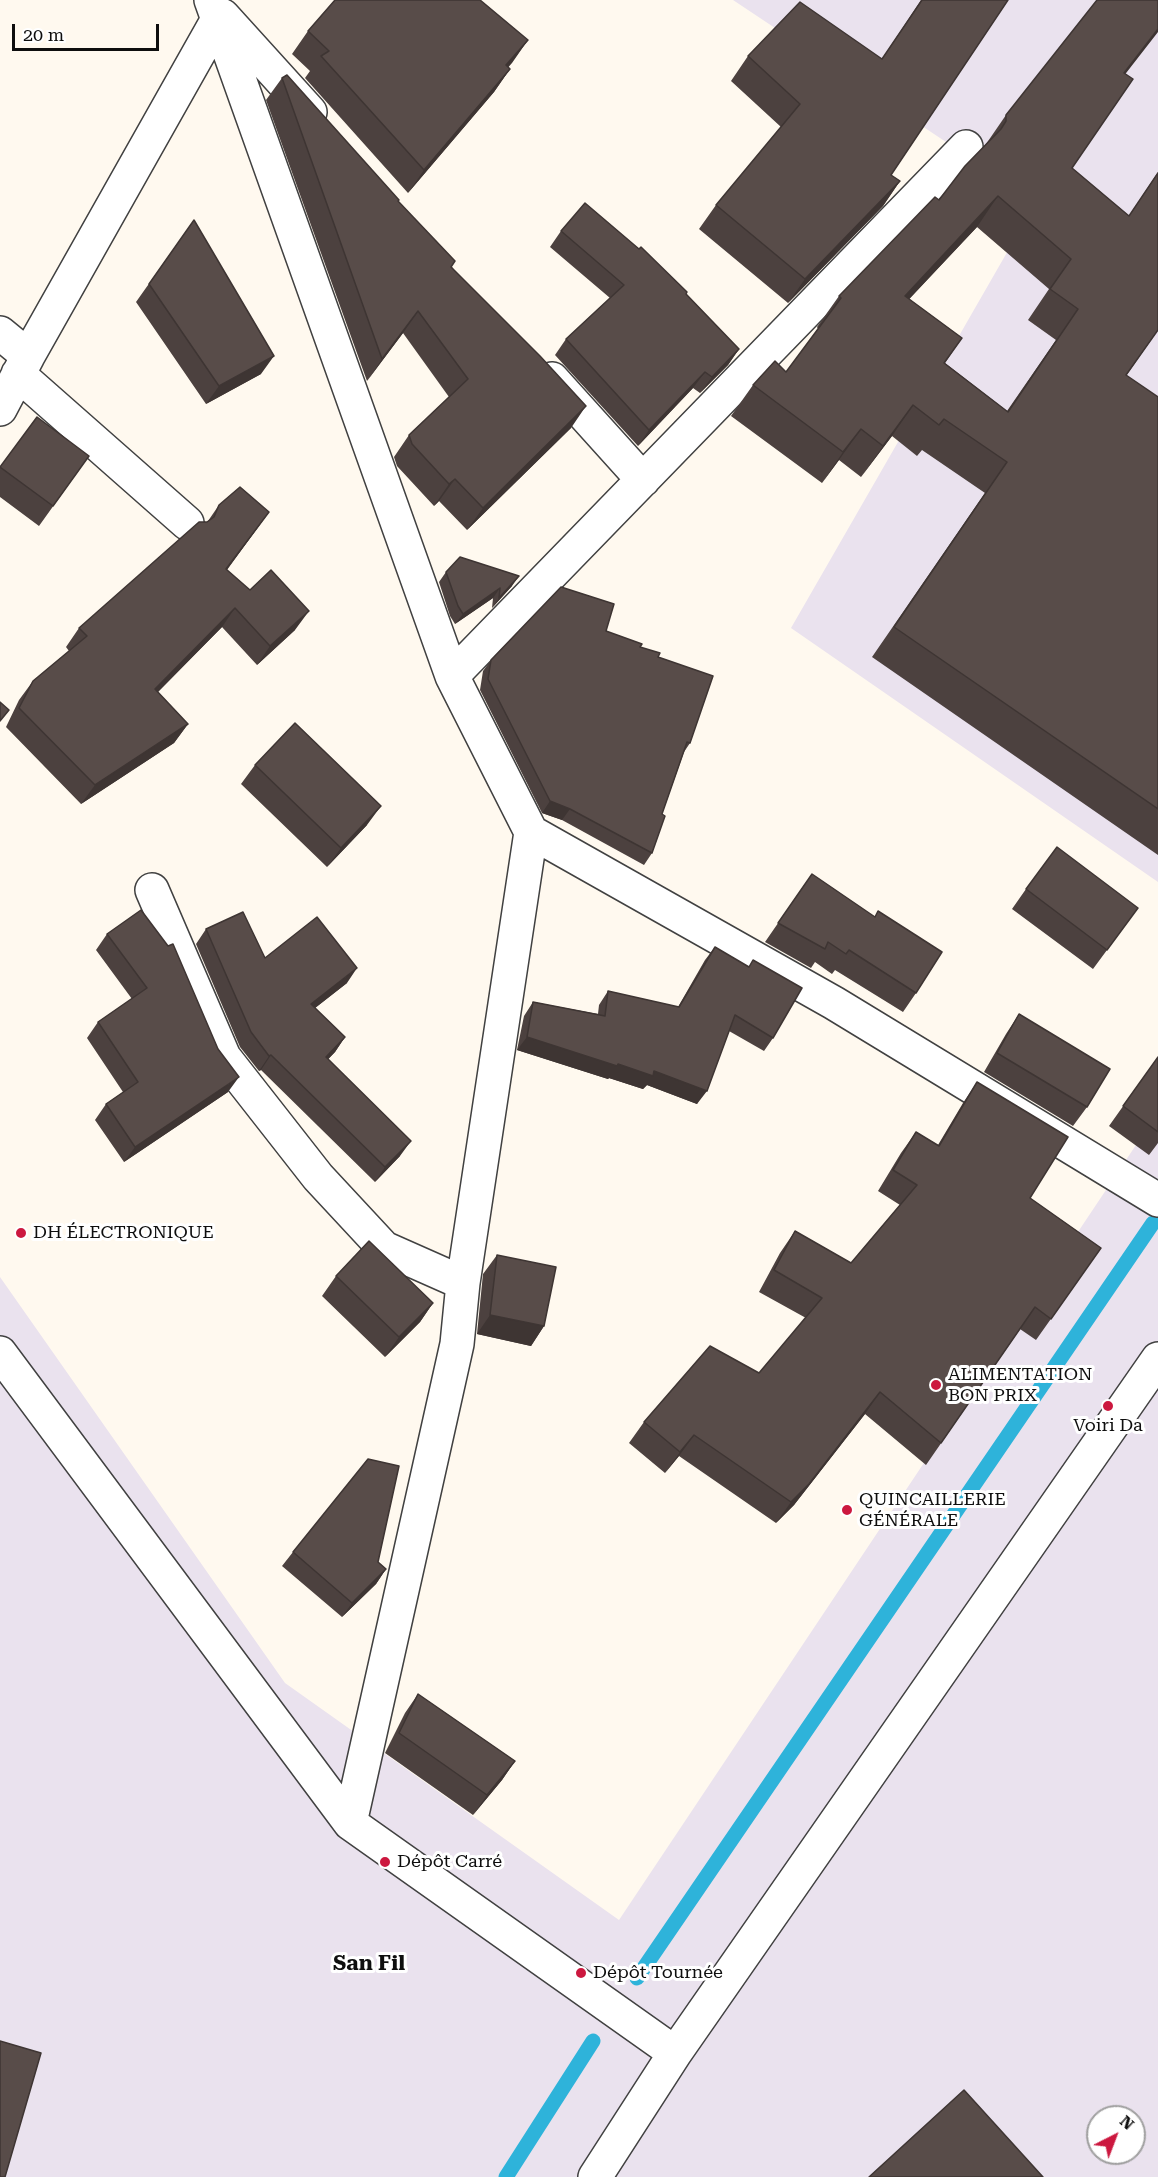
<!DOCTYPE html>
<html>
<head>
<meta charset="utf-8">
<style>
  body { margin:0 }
  #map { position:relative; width:1158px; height:2177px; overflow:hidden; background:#fff9ef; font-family:"Roboto Serif",serif }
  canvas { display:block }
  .north { position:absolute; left:1086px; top:2105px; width:60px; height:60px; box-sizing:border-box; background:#fff; border:2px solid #9f9f9f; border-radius:50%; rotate:42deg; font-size:16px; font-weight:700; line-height:24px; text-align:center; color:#0e0e0e }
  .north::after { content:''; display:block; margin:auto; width:21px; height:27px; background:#cc183f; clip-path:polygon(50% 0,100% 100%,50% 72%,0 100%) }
  .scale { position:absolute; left:12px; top:24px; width:147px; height:27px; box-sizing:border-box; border:3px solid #0e0e0e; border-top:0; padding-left:8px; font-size:18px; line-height:21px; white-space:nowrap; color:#0e0e0e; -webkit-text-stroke:4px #fff; paint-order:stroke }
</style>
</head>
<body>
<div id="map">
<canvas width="1158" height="2177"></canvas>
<div class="north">N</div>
<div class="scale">20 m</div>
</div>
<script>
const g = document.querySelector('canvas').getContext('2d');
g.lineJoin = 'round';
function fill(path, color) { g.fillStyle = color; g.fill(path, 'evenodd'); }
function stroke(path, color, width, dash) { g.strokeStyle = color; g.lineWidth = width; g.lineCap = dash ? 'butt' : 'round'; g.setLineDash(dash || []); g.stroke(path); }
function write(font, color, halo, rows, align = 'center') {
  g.font = font + ' "Roboto Serif",serif'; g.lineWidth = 6; g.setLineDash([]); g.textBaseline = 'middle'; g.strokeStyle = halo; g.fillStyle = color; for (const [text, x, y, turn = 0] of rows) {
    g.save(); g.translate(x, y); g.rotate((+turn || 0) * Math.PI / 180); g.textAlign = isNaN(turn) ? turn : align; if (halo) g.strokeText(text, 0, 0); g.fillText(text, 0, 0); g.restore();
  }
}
const industrial = new Path2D(`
  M 733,0 L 1158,0 L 1158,882 L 791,628 L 1036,202 Z
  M 1158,1112 L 1158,2177 L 0,2177 L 0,1277 L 285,1683 L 619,1920 ZM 1098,2117 L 1134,2117 L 1134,2153 L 1098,2153 Z`);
const stream = new Path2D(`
  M 637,1978 L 1153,1223
  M 506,2177 L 593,2041`);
const minor = new Path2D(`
  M 211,0 L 452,676 L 531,832 L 463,1283 L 457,1344 L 350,1823
  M 223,16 L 310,112
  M 0,333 L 28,356
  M 18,374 L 187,523
  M 552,379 L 643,480
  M 0,409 L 28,356 L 218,19
  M 452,676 L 966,147
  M 531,832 L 834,1003 L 1158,1200
  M 152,890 L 224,1057 L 318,1177 L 384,1248 L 463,1283
  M 0,1353 L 350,1823 L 675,2053
  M 595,2177 L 675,2053 L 1158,1359`);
const wall = new Path2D(`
  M 921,0 L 1008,0 L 891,175 L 900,181 L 883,206 L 788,303 L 699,229 L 716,205 L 781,127 L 731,81 L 748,56 L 882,59 Z
  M 308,31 L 528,40 L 508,67 L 510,69 L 494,92 L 408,193 L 305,78 L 310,71 L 292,54 Z
  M 1125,74 L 1072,168 L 1129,216 L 1158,172 L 1158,330 L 1126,376 L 1158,397 L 1158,855 L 872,657 L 985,493 L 922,450 L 917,456 L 892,436 L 861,477 L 839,460 L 822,483 L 731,416 L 753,385 L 786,372 L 818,329 L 817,327 L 839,296 L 939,200 L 984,147 L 1006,115 ZM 977,227 L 1049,289 L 1028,320 L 1056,340 L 1007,411 L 945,363 L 962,338 L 909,299 Z
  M 282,78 L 398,201 L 452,267 L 571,428 L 467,530 L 439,501 L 434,506 L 397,466 L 394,457 L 409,435 L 449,397 L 403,333 L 367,381 L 266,100 Z
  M 194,220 L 261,374 L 206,404 L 136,302 Z
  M 561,231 L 686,294 L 739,349 L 728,365 L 700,393 L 693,388 L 638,446 L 555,355 L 566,339 L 610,298 L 550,247 Z
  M 89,456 L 39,526 L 0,497 L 0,467 Z
  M 219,505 L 269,512 L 227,570 L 295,630 L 257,665 L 222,627 L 158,692 L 188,724 L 174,743 L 81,804 L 6,727 L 19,700 L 33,681 L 69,651 L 66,647 L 79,628 L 208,521 Z
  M 446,572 L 512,586 L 492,608 L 493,598 L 455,624 L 450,616 L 439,582 Z
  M 606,631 L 640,647 L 658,657 L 690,743 L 684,752 L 662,814 L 652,853 L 644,865 L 562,820 L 542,813 L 480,690 L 483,671 L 491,660 Z
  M 255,765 L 367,825 L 327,867 L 241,784 Z
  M 812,874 L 916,993 L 903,1012 L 835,970 L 832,974 L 815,962 L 811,968 L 765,942 Z
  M 1026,889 L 1138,908 L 1093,969 L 1012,909 Z
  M 206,929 L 265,958 L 347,983 L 315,1008 L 345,1037 L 335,1052 L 328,1059 L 400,1156 L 375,1182 L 261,1070 L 259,1071 L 240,1047 L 196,944 Z
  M 107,934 L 228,1092 L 124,1162 L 95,1120 L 106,1104 L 123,1092 L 87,1038 L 98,1022 L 132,999 L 96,950 Z
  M 715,947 L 773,1038 L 764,1051 L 729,1031 L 697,1104 L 647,1085 L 643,1089 L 609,1078 L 608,1079 L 517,1050 L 524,1016 L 533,1002 L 598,1014 L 599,1005 L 608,991 L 678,1007 L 705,960 Z
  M 1019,1014 L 1087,1107 L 1073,1126 L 984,1072 L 1006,1034 Z
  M 1158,1057 L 1158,1143 L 1149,1155 L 1109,1126 Z
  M 977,1082 L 1030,1198 L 1101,1248 L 1036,1340 L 1020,1329 L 926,1465 L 865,1414 L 794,1505 L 776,1523 L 679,1456 L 665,1473 L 629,1443 L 644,1422 L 759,1373 L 806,1318 L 759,1292 L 780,1253 L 795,1231 L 851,1263 L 900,1205 L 878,1191 L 901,1153 L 916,1132 L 938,1145 L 963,1103 Z
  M 497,1255 L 544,1326 L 531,1346 L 477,1334 L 483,1274 Z
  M 336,1276 L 433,1303 L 420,1322 L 385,1357 L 322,1296 Z
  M 293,1552 L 378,1562 L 386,1569 L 376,1584 L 342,1617 L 282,1566 Z
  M 418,1694 L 515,1761 L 502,1780 L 473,1815 L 385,1753 L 405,1713 Z`);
const shadedWall = new Path2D(`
  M 1158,29 L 1158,32 L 1102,104 L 1124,73 Z
  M 528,40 L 512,63 L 490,88 L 506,65 Z
  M 510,69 L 494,92 L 408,193 L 424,170 Z
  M 900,181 L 883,206 L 788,303 L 805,279 Z
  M 998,196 L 977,227 L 883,327 L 905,296 Z
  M 418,311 L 403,333 L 367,381 L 382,359 Z
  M 739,349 L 728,365 L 700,393 L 712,377 Z
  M 274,356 L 261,374 L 206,404 L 219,386 Z
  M 705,372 L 693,388 L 638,446 L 649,430 Z
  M 913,405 L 892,436 L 861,477 L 883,446 Z
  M 586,406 L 571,428 L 467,530 L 483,508 Z
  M 861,429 L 839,460 L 822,483 L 843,452 Z
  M 455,479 L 439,501 L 434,506 L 449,484 Z
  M 269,512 L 256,530 L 213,588 L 226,569 Z
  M 519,576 L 512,586 L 492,608 L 499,598 Z
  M 500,588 L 493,598 L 455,624 L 463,614 Z
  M 235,608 L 222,627 L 142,708 L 155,689 Z
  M 309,611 L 295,630 L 257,665 L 270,646 Z
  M 188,724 L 174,743 L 81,804 L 95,785 Z
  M 550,801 L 570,809 L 562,820 L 542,813 Z
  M 381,806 L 367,825 L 327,867 L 341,848 Z
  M 357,968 L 347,983 L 301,1019 L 311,1004 Z
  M 345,1037 L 335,1052 L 316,1072 L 326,1057 Z
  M 527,1037 L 618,1064 L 654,1071 L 707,1091 L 697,1104 L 647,1085 L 643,1089 L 609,1078 L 608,1079 L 517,1050 Z
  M 271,1055 L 261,1070 L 259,1071 L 269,1056 Z
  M 239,1077 L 228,1092 L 124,1162 L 135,1147 Z
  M 411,1141 L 400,1156 L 375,1182 L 385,1167 Z
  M 433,1303 L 420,1322 L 385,1357 L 399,1337 Z
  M 490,1315 L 544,1326 L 531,1346 L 477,1334 Z
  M 880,1392 L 865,1414 L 794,1505 L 776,1523 L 791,1502 Z
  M 694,1435 L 679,1456 L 665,1473 L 680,1452 Z
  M 386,1569 L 376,1584 L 342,1617 L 352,1603 Z
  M 515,1761 L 502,1780 L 473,1815 L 487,1795 Z`);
const building = new Path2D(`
  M 335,0 L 480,0 L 528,40 L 506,65 L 510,69 L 424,170 L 321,56 L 329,51 L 308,31 Z
  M 922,0 L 1008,0 L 891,175 L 900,181 L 805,279 L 716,205 L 800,104 L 748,56 L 800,2 L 882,59 Z
  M 1097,0 L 1158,0 L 1158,29 L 1124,73 L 1133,79 L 1072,168 L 1129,216 L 1158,173 L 1158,330 L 1126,375 L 1158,397 L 1158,809 L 894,627 L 1007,462 L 944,419 L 939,425 L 913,405 L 883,446 L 861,429 L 843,452 L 753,385 L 775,361 L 786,372 L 841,298 L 839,296 L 935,197 L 939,200 L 965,166 L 1001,129 L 1006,121 L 1006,115 ZM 998,196 L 1071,259 L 1050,289 L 1078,309 L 1008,412 L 944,363 L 962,338 L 905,296 Z
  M 287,75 L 399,200 L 398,201 L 455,261 L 451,267 L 540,356 L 586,406 L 483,508 L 455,479 L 449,484 L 412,444 L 409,435 L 468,379 L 418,311 L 382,359 L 282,78 Z
  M 585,203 L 639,249 L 641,247 L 687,292 L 686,294 L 739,349 L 712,377 L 705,372 L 649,430 L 566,339 L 624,285 L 561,231 Z
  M 194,220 L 274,356 L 219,386 L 149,284 Z
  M 37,417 L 89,456 L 53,506 L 0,467 Z
  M 240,487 L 269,512 L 226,569 L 250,590 L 271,570 L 309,611 L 270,646 L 235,608 L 155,689 L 188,724 L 95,785 L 19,708 L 33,681 L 87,636 L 79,628 L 199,522 L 207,522 L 214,517 L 219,505 Z
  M 460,557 L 519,576 L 499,598 L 500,588 L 463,614 L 458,606 L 446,572 Z
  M 561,587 L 614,604 L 606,631 L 642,644 L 640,647 L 660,653 L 658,657 L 713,676 L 690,743 L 687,742 L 662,814 L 665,816 L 652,853 L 570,809 L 550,801 L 488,679 L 491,660 Z
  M 0,702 L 9,710 L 0,721 Z
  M 295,723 L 381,806 L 341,848 L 255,765 Z
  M 1057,847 L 1138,908 L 1107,950 L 1026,889 Z
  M 812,874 L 875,917 L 878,911 L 942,952 L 916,993 L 849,950 L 846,954 L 828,942 L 825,949 L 778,923 Z
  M 141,910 L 168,946 L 173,944 L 218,1049 L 239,1077 L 135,1147 L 106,1104 L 138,1082 L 98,1022 L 147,988 L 107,934 Z
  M 243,912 L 265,958 L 317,917 L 357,968 L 311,1004 L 345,1037 L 326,1057 L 411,1141 L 385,1167 L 271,1055 L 269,1056 L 251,1032 L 206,929 Z
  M 715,947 L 749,967 L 753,960 L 802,988 L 773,1038 L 735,1015 L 707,1091 L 654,1071 L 653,1076 L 618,1064 L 617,1066 L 527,1037 L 533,1002 L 605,1016 L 608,991 L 679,1007 Z
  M 1019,1014 L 1110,1069 L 1087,1107 L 997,1053 Z
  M 1158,1057 L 1158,1132 L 1123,1106 Z
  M 977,1082 L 1068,1137 L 1030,1198 L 1101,1248 L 1051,1319 L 1035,1307 L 941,1443 L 880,1392 L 809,1484 L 791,1502 L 694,1435 L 680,1452 L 644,1422 L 710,1346 L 759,1373 L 822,1298 L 774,1270 L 795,1231 L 851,1263 L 917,1185 L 893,1170 L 916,1132 L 939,1146 Z
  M 369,1241 L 433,1303 L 399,1337 L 336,1276 Z
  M 497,1255 L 556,1267 L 544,1326 L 490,1315 Z
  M 368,1459 L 399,1466 L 378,1562 L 386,1569 L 352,1603 L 293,1552 Z
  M 418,1694 L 515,1761 L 487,1795 L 399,1733 Z
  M 0,2041 L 41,2053 L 5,2177 L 0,2177 Z
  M 964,2090 L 1043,2177 L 869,2177 Z`);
const markers = [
  [21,1233,6,"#cc183f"],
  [936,1385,6,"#cc183f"],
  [1108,1406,6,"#cc183f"],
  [847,1510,6,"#cc183f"],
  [385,1862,6,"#cc183f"],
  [581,1973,6,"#cc183f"]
];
const poiNames = [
  ["DH ÉLECTRONIQUE",33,1233],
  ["ALIMENTATION",948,1375],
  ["BON PRIX",948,1396],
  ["Voiri Da",1108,1426,"center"],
  ["QUINCAILLERIE",859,1500],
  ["GÉNÉRALE",859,1521],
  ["Dépôt Carré",397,1862],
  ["Dépôt Tournée",593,1973]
];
const quarterNames = [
  ["San Fil",369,1964]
];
fill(industrial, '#eae2ee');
stroke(stream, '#2eb3da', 15);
stroke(minor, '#414141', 36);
stroke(minor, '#fff', 33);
fill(wall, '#4c413f');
fill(shadedWall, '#3e3533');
fill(building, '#584c49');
stroke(building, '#3e3533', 1.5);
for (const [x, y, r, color] of markers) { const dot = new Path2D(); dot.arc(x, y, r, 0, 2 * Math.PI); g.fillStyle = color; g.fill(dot); stroke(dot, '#fff', 2); }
write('18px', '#0e0e0e', '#fff', poiNames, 'left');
write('bold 21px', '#0e0e0e', '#fff', quarterNames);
</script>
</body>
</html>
